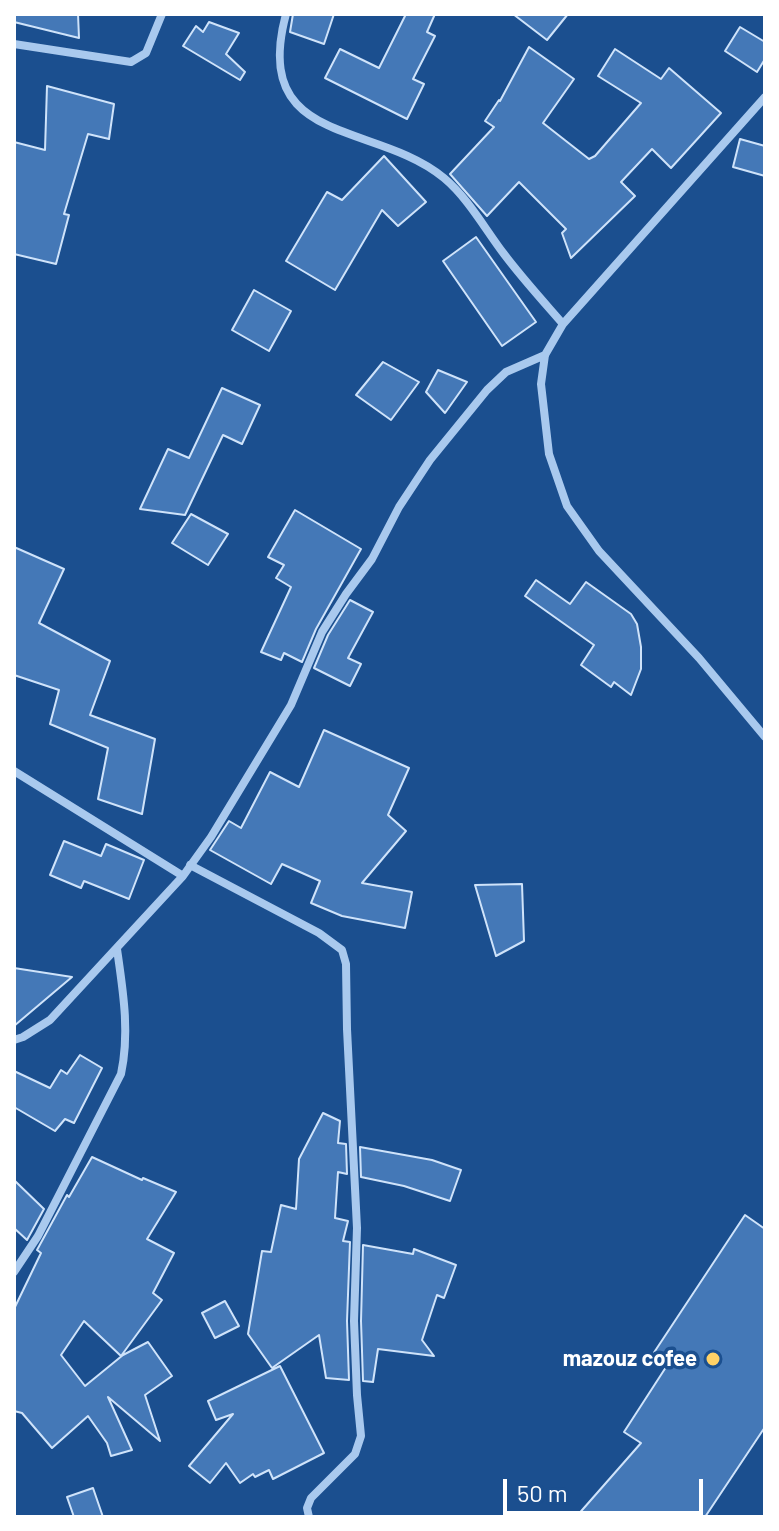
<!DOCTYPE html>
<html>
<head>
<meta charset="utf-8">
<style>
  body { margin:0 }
  #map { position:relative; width:779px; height:1531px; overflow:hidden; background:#1b4f8f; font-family:Barlow,sans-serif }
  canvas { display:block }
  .frame { position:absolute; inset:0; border:16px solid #fff; pointer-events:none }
  .scale { position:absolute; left:503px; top:1479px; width:200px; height:36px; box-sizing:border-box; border:4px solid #fff; border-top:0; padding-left:10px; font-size:24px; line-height:28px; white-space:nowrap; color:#fff; -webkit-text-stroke:6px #1b4f8f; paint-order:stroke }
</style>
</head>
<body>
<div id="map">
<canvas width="779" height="1531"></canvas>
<div class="frame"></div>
<div class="scale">50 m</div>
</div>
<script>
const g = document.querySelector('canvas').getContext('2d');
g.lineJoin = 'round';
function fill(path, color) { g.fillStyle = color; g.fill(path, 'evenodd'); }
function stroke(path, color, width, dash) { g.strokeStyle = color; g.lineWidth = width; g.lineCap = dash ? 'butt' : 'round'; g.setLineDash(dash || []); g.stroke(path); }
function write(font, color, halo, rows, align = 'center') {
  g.font = font + ' Barlow,sans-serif'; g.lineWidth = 7; g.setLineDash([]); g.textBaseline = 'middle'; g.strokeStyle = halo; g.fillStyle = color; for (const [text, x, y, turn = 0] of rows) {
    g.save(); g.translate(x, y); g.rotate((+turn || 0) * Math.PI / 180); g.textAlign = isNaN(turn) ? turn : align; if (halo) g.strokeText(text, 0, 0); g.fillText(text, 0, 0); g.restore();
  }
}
const building = new Path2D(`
  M 78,14 L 79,38 L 14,22 L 14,14 Z
  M 293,14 L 334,14 L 324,44 L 290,32 Z
  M 406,14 L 435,14 L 427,32 L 435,36 L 413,79 L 424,84 L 407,119 L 325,78 L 340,49 L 379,68 Z
  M 513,14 L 568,14 L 547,40 Z
  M 209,22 L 239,33 L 226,54 L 245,72 L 240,80 L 183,46 L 196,26 L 203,32 Z
  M 740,27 L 765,42 L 765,59 L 757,72 L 725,51 Z
  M 529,47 L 574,79 L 543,123 L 589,159 L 595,156 L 641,103 L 598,76 L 615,49 L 661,79 L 669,68 L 721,113 L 671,168 L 652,149 L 621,182 L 635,196 L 571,258 L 562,233 L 566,229 L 519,182 L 487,216 L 450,174 L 494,127 L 485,121 L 499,100 L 500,101 Z
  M 47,86 L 114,104 L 109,139 L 88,134 L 64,214 L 69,215 L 56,264 L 14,254 L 14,142 L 45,150 Z
  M 740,139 L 765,146 L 765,176 L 733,167 Z
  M 384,156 L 426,202 L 398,226 L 382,210 L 335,290 L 286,261 L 327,192 L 342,200 Z
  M 476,237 L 536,322 L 502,346 L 443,261 Z
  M 254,290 L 291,311 L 269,351 L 232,330 Z
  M 383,362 L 419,382 L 391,420 L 356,395 Z
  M 438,370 L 467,382 L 445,413 L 426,392 Z
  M 222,388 L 260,405 L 242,444 L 223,435 L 185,515 L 140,509 L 168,449 L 189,458 Z
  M 295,510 L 361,549 L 316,629 L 302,662 L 284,653 L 281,660 L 261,652 L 291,587 L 276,578 L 284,565 L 268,557 Z
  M 191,514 L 228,534 L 208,565 L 172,543 Z
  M 14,547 L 64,569 L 39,623 L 110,661 L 90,715 L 155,739 L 142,814 L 98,799 L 108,748 L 50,724 L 59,690 L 14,675 Z
  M 536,580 L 570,604 L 586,582 L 631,614 L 637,624 L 641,647 L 641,669 L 631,695 L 614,682 L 611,687 L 581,665 L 594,645 L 525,596 Z
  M 350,600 L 373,612 L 348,658 L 361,664 L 350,686 L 314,668 L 328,635 Z
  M 324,730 L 409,768 L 388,815 L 406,831 L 362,883 L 412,892 L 405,928 L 342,916 L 311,903 L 320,881 L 282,864 L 271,884 L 210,850 L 229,821 L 241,828 L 270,772 L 299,787 Z
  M 64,841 L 101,856 L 106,844 L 144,860 L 129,899 L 84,881 L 81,888 L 50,875 Z
  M 522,884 L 524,941 L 496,956 L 475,885 Z
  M 14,968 L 72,977 L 14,1026 Z
  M 80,1055 L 102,1068 L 74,1123 L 65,1119 L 55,1131 L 14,1107 L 14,1071 L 50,1088 L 61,1070 L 67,1074 Z
  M 323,1113 L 340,1121 L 338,1143 L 346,1144 L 347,1174 L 338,1172 L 335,1218 L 348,1221 L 343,1241 L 350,1242 L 347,1321 L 349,1380 L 326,1378 L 319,1335 L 272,1368 L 248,1334 L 262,1251 L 271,1252 L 281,1205 L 296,1209 L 299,1159 Z
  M 360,1147 L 432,1160 L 461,1170 L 450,1201 L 404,1186 L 361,1177 Z
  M 92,1157 L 142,1180 L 143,1178 L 176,1192 L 147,1239 L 174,1253 L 153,1293 L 162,1300 L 121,1356 L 84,1321 L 61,1355 L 85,1386 L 123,1355 L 148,1342 L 172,1376 L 145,1395 L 160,1441 L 108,1397 L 132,1450 L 111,1456 L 107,1443 L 88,1416 L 52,1448 L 22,1413 L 14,1411 L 14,1309 L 41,1253 L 37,1250 L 67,1195 L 69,1197 Z
  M 14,1180 L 44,1209 L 27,1240 L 14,1228 Z
  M 745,1215 L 765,1229 L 765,1427 L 705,1517 L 576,1517 L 641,1443 L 624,1432 L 668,1364 L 653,1354 Z
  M 363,1245 L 413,1254 L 414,1249 L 456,1265 L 444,1298 L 437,1295 L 422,1340 L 434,1356 L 378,1349 L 373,1382 L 363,1381 L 361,1321 Z
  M 225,1301 L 239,1326 L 215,1338 L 202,1313 Z
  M 280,1366 L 324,1453 L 273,1479 L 269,1470 L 255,1477 L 253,1474 L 240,1483 L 226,1463 L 210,1483 L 189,1466 L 233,1414 L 216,1420 L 208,1401 Z
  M 93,1488 L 103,1517 L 74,1517 L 67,1497 Z`);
const street = new Path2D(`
  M 286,14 C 250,147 376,121 444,178 C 468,198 485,229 504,254 C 522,278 543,301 563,324
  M 14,44 L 131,62 L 146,53 L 162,14
  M 765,97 L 563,324 L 545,355 L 541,384 L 549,454 L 567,506 L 599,551 L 699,658 L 765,737
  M 14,771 L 183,876
  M 190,865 L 319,933 L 342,950 L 346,964 L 347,1029 L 357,1228 L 354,1321 L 357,1395 L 361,1436 L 355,1454 L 311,1498 L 307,1508 L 309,1517
  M 14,1040 L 23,1037 L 50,1020 L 183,876 L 211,837 L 291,705 L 322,632 L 346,594 L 372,559 L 399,507 L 430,460 L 487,390 L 506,372 L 545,355
  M 14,1272 L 38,1236 L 121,1074 C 130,1032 123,991 117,949`);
const markers = [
  [713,1359,8,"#ffd166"]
];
const poiNames = [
  ["mazouz cofee",697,1359]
];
fill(building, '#4478b7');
stroke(building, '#cfe3fa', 2);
stroke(street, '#a9c9ee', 8);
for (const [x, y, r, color] of markers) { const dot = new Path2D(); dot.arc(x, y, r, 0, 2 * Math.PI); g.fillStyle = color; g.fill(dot); stroke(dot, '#1b4f8f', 3); }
write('bold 22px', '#fff', '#1b4f8f', poiNames, 'right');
</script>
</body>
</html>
